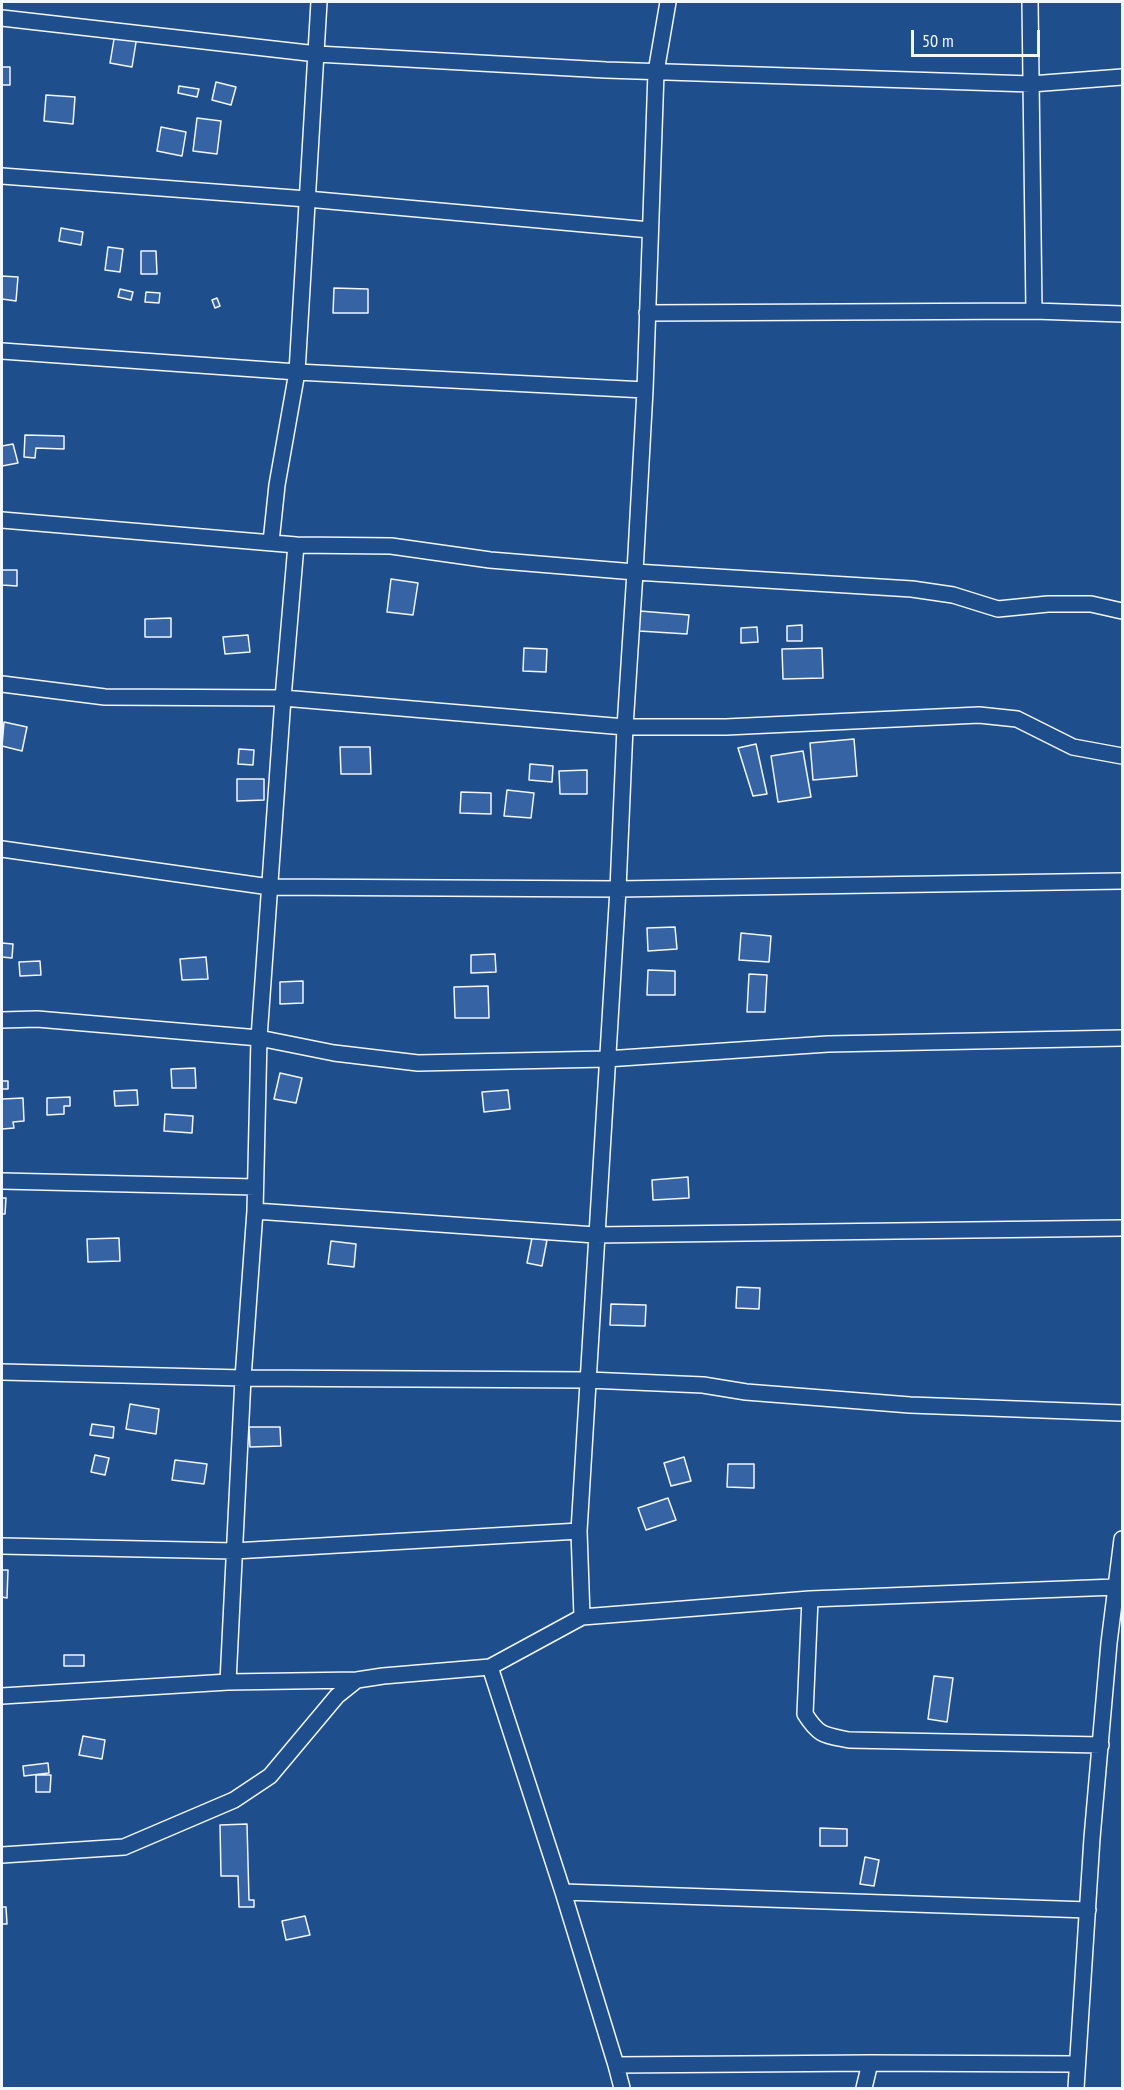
<!DOCTYPE html>
<html>
<head>
<meta charset="utf-8">
<style>
  body { margin:0 }
  #map { position:relative; width:1124px; height:2090px; overflow:hidden; background:#1f4e8c; font-family:"PT Sans Narrow",sans-serif }
  canvas { display:block }
  .frame { position:absolute; inset:0; border:3px solid #f2f6ff; pointer-events:none }
  .scale { position:absolute; left:911px; top:30px; width:129px; height:27px; box-sizing:border-box; border:3px solid #f2f6ff; border-top:0; padding-left:8px; font-size:18px; line-height:21px; white-space:nowrap; color:#f2f6ff; -webkit-text-stroke:4px #1f4e8c; paint-order:stroke }
</style>
</head>
<body>
<div id="map">
<canvas width="1124" height="2090"></canvas>
<div class="frame"></div>
<div class="scale">50 m</div>
</div>
<script>
const g = document.querySelector('canvas').getContext('2d');
g.lineJoin = 'round';
function fill(path, color) { g.fillStyle = color; g.fill(path, 'evenodd'); }
function stroke(path, color, width, dash) { g.strokeStyle = color; g.lineWidth = width; g.lineCap = dash ? 'butt' : 'round'; g.setLineDash(dash || []); g.stroke(path); }
const building = new Path2D(`
  M 115,33 L 137,36 L 132,67 L 110,63 Z
  M 2,67 L 10,67 L 10,85 L 2,85 Z
  M 216,82 L 236,87 L 231,105 L 212,100 Z
  M 179,86 L 199,89 L 197,97 L 178,93 Z
  M 46,95 L 75,97 L 73,124 L 44,121 Z
  M 197,118 L 221,121 L 217,154 L 193,151 Z
  M 161,127 L 186,132 L 182,156 L 157,151 Z
  M 61,228 L 83,232 L 81,245 L 59,241 Z
  M 108,247 L 123,249 L 120,272 L 105,270 Z
  M 141,251 L 156,251 L 157,274 L 141,274 Z
  M 2,276 L 18,277 L 16,301 L 2,299 Z
  M 334,288 L 368,289 L 368,313 L 333,313 Z
  M 120,289 L 133,292 L 131,300 L 118,297 Z
  M 146,292 L 160,293 L 159,303 L 145,302 Z
  M 217,298 L 220,306 L 215,308 L 212,300 Z
  M 25,435 L 64,436 L 64,449 L 36,448 L 35,458 L 24,457 Z
  M 13,444 L 18,463 L 2,466 L 2,446 Z
  M 2,570 L 17,570 L 17,586 L 2,585 Z
  M 391,579 L 418,583 L 413,615 L 387,612 Z
  M 640,611 L 689,615 L 687,634 L 639,631 Z
  M 171,618 L 171,637 L 145,637 L 145,619 Z
  M 802,625 L 802,641 L 787,641 L 787,626 Z
  M 757,627 L 758,642 L 741,643 L 741,628 Z
  M 248,635 L 250,652 L 225,654 L 223,637 Z
  M 524,648 L 547,649 L 546,672 L 523,671 Z
  M 822,648 L 823,678 L 783,679 L 782,649 Z
  M 4,722 L 27,727 L 22,751 L 2,746 Z
  M 854,739 L 857,776 L 813,780 L 810,743 Z
  M 756,744 L 767,794 L 753,796 L 738,748 Z
  M 340,747 L 370,747 L 371,774 L 341,774 Z
  M 239,749 L 254,750 L 253,765 L 238,764 Z
  M 803,751 L 811,797 L 778,802 L 771,756 Z
  M 530,764 L 553,766 L 552,782 L 529,780 Z
  M 587,770 L 587,794 L 560,794 L 559,771 Z
  M 237,779 L 264,779 L 264,800 L 237,801 Z
  M 507,790 L 534,793 L 531,818 L 504,816 Z
  M 461,792 L 491,793 L 491,814 L 460,813 Z
  M 675,927 L 677,949 L 648,951 L 647,928 Z
  M 741,933 L 771,936 L 769,962 L 739,960 Z
  M 2,943 L 13,944 L 12,958 L 2,957 Z
  M 495,954 L 496,972 L 471,973 L 471,955 Z
  M 206,957 L 208,979 L 182,980 L 180,959 Z
  M 40,961 L 41,975 L 20,976 L 19,962 Z
  M 648,970 L 675,971 L 675,995 L 647,995 Z
  M 749,974 L 767,975 L 765,1012 L 747,1012 Z
  M 303,981 L 303,1003 L 280,1004 L 280,982 Z
  M 488,986 L 489,1018 L 455,1018 L 454,987 Z
  M 195,1068 L 196,1088 L 172,1088 L 171,1069 Z
  M 2,1069 L 2,1081 L 8,1081 L 8,1089 L 2,1089 Z
  M 280,1073 L 302,1078 L 296,1103 L 274,1099 Z
  M 137,1090 L 138,1105 L 115,1106 L 114,1091 Z
  M 508,1090 L 510,1109 L 484,1112 L 482,1092 Z
  M 70,1097 L 70,1106 L 64,1106 L 64,1114 L 47,1115 L 47,1098 Z
  M 23,1098 L 24,1121 L 13,1122 L 14,1128 L 2,1129 L 2,1099 Z
  M 165,1114 L 193,1116 L 192,1133 L 164,1131 Z
  M 688,1177 L 689,1198 L 653,1200 L 652,1180 Z
  M 2,1198 L 6,1198 L 5,1214 L 2,1214 Z
  M 119,1238 L 120,1261 L 88,1262 L 87,1239 Z
  M 532,1238 L 547,1240 L 542,1266 L 527,1263 Z
  M 331,1241 L 356,1244 L 354,1267 L 328,1264 Z
  M 737,1287 L 760,1288 L 759,1309 L 736,1308 Z
  M 611,1304 L 646,1305 L 645,1326 L 610,1325 Z
  M 130,1404 L 159,1409 L 156,1434 L 126,1429 Z
  M 92,1424 L 114,1427 L 113,1438 L 90,1435 Z
  M 249,1427 L 280,1427 L 281,1446 L 250,1447 Z
  M 95,1455 L 109,1458 L 105,1475 L 91,1472 Z
  M 684,1457 L 691,1481 L 671,1486 L 664,1463 Z
  M 175,1460 L 207,1464 L 204,1484 L 172,1480 Z
  M 728,1464 L 754,1464 L 754,1488 L 727,1487 Z
  M 668,1498 L 676,1520 L 646,1530 L 638,1508 Z
  M 2,1570 L 8,1570 L 7,1598 L 2,1597 Z
  M 64,1655 L 84,1655 L 84,1666 L 64,1666 Z
  M 934,1676 L 953,1678 L 947,1722 L 928,1719 Z
  M 83,1736 L 105,1740 L 102,1759 L 79,1755 Z
  M 48,1763 L 49,1773 L 24,1776 L 23,1766 Z
  M 36,1775 L 51,1775 L 50,1792 L 36,1792 Z
  M 247,1824 L 249,1900 L 254,1900 L 254,1907 L 239,1907 L 238,1876 L 221,1876 L 220,1825 Z
  M 820,1828 L 847,1829 L 847,1846 L 820,1846 Z
  M 865,1857 L 879,1860 L 874,1886 L 860,1884 Z
  M 2,1907 L 6,1907 L 7,1924 L 2,1924 Z
  M 305,1916 L 310,1935 L 286,1940 L 282,1921 Z`);
const street = new Path2D(`
  M 668,2 L 656,72 L 645,390 L 635,572 L 912,589 L 953,595 L 998,609 L 1048,604 L 1091,604 L 1122,611
  M 1030,2 L 1034,311
  M 2,18 L 317,54 L 606,70 L 1031,84 L 1122,77
  M 2,176 L 307,199 L 650,230
  M 647,313 L 1034,311 L 1122,314
  M 2,351 L 297,372 L 645,390
  M 2,520 L 296,545 L 391,546 L 490,560 L 635,572 L 625,727 L 618,889 L 579,1531 L 582,1617
  M 271,542 L 277,485 L 297,372 L 319,2
  M 296,545 L 283,698 L 259,1038 L 255,1211 L 243,1378 L 588,1380 L 703,1385 L 746,1392 L 910,1405 L 1122,1413
  M 2,684 L 105,697 L 283,698 L 625,727 L 726,727 L 979,715 L 1017,719 L 1073,747 L 1122,756
  M 2,849 L 270,887 L 618,889 L 1122,881
  M 2,1020 L 37,1019 L 259,1038 L 334,1053 L 418,1063 L 606,1059 L 828,1044 L 1122,1038
  M 2,1181 L 255,1187
  M 255,1211 L 595,1235 L 1122,1228
  M 2,1372 L 243,1378 L 228,1682
  M 2,1546 L 234,1551 L 579,1531
  M 810,1599 L 805,1714 C 819,1736 824,1735 849,1740 L 1101,1745
  M 490,1667 L 563,1892 L 616,2065 L 870,2063
  M 2,1696 L 228,1682 L 357,1680
  M 2,1855 L 124,1847 L 234,1800 L 270,1776 L 337,1696 L 357,1680 L 383,1676 L 490,1667 L 582,1617 L 810,1599 L 1115,1587
  M 563,1892 L 1088,1910
  M 616,2065 L 622,2088
  M 864,2088 L 870,2063 L 1076,2064
  M 1076,2088 L 1092,1838 L 1109,1643 L 1122,1539`);
fill(building, '#3563a3');
stroke(building, '#f2f6ff', 1.5);
stroke(street, '#f2f6ff', 18);
stroke(street, '#1f4e8c', 15);
</script>
</body>
</html>
